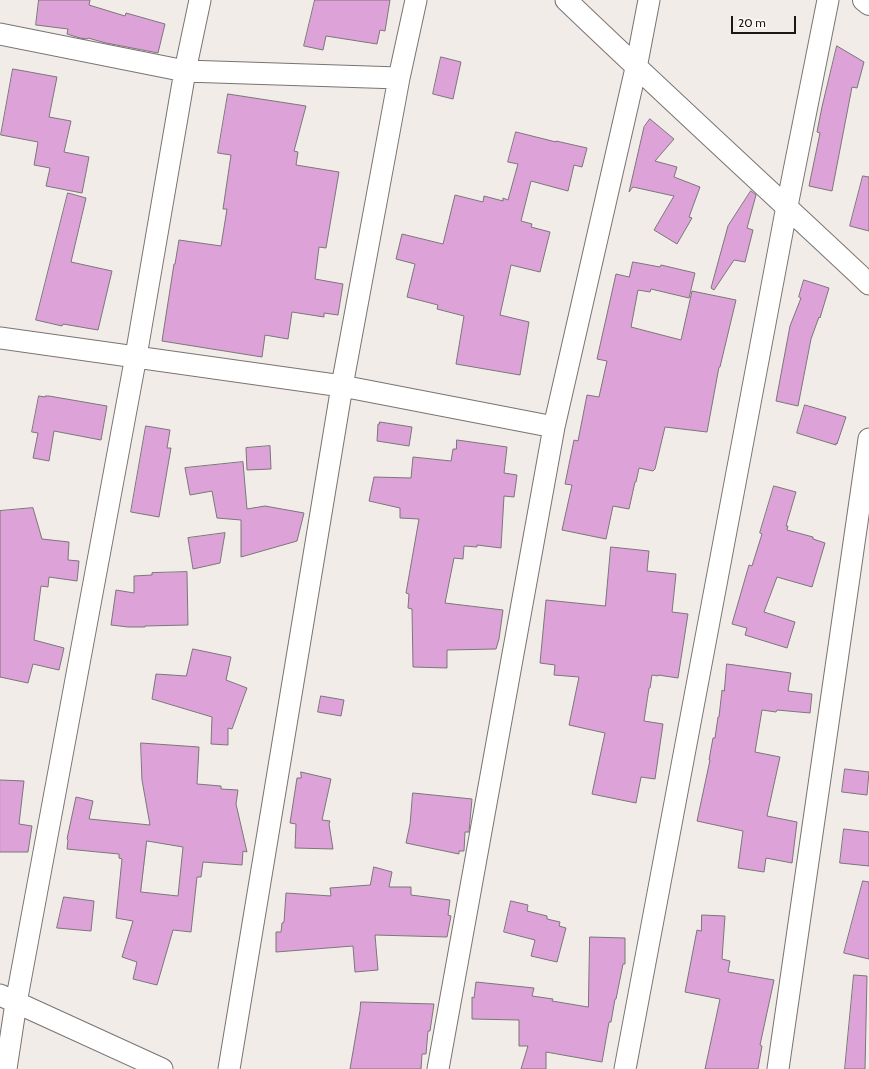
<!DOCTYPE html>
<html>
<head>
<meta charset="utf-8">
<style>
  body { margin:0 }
  #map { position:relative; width:869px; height:1069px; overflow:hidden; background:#f2ece9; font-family:Cabin,sans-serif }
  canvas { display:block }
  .scale { position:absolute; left:731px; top:16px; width:65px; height:18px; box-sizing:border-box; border:2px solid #1a1817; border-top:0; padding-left:5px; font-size:12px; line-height:14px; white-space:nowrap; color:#1a1817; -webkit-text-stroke:3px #fef9f7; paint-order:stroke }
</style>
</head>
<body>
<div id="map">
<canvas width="869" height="1069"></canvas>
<div class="scale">20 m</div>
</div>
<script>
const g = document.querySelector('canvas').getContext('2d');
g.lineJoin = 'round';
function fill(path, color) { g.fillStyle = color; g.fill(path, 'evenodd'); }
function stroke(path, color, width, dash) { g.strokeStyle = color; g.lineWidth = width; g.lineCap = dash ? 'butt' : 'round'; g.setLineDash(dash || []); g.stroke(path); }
const building = new Path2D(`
  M 39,0 L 90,0 L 89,5 L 125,16 L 126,13 L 165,24 L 158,53 L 106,43 L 88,38 L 87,39 L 80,38 L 67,34 L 68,29 L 36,25 Z
  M 315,0 L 390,0 L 385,31 L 380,30 L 377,44 L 326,36 L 323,50 L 304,46 Z
  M 837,46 L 864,62 L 857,88 L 852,87 L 832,191 L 809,186 L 820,133 L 817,132 L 822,107 Z
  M 441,57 L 461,62 L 453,99 L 433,94 Z
  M 13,69 L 57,77 L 49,117 L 71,121 L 64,152 L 89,157 L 82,193 L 46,186 L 50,168 L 34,165 L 38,142 L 1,135 Z
  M 228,94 L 306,106 L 294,151 L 298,152 L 296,165 L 339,172 L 326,248 L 319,247 L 315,279 L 343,284 L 338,315 L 324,313 L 324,317 L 292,312 L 288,339 L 265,335 L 262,357 L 162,341 L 174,264 L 175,264 L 179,240 L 221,246 L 227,209 L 223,209 L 231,155 L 218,153 Z
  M 650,119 L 674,139 L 655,161 L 677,167 L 674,177 L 700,187 L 689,217 L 692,218 L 677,244 L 654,230 L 674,196 L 633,187 L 629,192 L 644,127 Z
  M 516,132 L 556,142 L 556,141 L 587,148 L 582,167 L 574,165 L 568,191 L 531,181 L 521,221 L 532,224 L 531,227 L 550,232 L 540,272 L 511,265 L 500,315 L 529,322 L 520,375 L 456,364 L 464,316 L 437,309 L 438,305 L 407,297 L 415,264 L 396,259 L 402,234 L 443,244 L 455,195 L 483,202 L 484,196 L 503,201 L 503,198 L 508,200 L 518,164 L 508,162 Z
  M 863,176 L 869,177 L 869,231 L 850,226 Z
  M 751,191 L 756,195 L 747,228 L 753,230 L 745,262 L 734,260 L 714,290 L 711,288 L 728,226 Z
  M 68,193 L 86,198 L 71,262 L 112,271 L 98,330 L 63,324 L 62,326 L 36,320 Z
  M 633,262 L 660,267 L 661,265 L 695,273 L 689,298 L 651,289 L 650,292 L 638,290 L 631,327 L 681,340 L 692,291 L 736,300 L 720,367 L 719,367 L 707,432 L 665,427 L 655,469 L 653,471 L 639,468 L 636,482 L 635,482 L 629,509 L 613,506 L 606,539 L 562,530 L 572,485 L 565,484 L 574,440 L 578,441 L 587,395 L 599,397 L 607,361 L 597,359 L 616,274 L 629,277 Z
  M 804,280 L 829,288 L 820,318 L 819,317 L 811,339 L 798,406 L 776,401 L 790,326 L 801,298 L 799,297 Z
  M 39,396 L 45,397 L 45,396 L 49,396 L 107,406 L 101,440 L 54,431 L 49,461 L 33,458 L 38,433 L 32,432 Z
  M 805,405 L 846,417 L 837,444 L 836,443 L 836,445 L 797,433 Z
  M 380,422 L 412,427 L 409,446 L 377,441 L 378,424 L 379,424 Z
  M 146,426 L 170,430 L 167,448 L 171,448 L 159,517 L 131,512 Z
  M 457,440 L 507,447 L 504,473 L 517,475 L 514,497 L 504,496 L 501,548 L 477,545 L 477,547 L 464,546 L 463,559 L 454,558 L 445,603 L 503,610 L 499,639 L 496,649 L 447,650 L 447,668 L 413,667 L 412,609 L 408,608 L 409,594 L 406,593 L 419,519 L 400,518 L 400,508 L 369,501 L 374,477 L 411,478 L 413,457 L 451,461 L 453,449 L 456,449 Z
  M 270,446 L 271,469 L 247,470 L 246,448 Z
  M 243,462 L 247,509 L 265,506 L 304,513 L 297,541 L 241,557 L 241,520 L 217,518 L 212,491 L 190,495 L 185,468 Z
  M 774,486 L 796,492 L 786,526 L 788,526 L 787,530 L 813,537 L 813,539 L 825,543 L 812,587 L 777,577 L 764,612 L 795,622 L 787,648 L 745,635 L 747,628 L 732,624 L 749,565 L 752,566 L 762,534 L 760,533 Z
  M 33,508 L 42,539 L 69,542 L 68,560 L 79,561 L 77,581 L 49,577 L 48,587 L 41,586 L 34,640 L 64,648 L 59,670 L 33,664 L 28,683 L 0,677 L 0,511 Z
  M 225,533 L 220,563 L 193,569 L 188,538 Z
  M 611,547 L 649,551 L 647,571 L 676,574 L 672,612 L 688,614 L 678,678 L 658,675 L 658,676 L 652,675 L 650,688 L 649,688 L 644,721 L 663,724 L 655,779 L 641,777 L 636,803 L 592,794 L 605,733 L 569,725 L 579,677 L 554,675 L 555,665 L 540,663 L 546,600 L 605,606 Z
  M 187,572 L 188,625 L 145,626 L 145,627 L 128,627 L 111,625 L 116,590 L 134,593 L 134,576 L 152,575 L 152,573 Z
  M 193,649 L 231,657 L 226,680 L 247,688 L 232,729 L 228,728 L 228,745 L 211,744 L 212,717 L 152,699 L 156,674 L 186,676 Z
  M 727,664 L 791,673 L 788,691 L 812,694 L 810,713 L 777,710 L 776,712 L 762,710 L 755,752 L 780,757 L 767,816 L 797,822 L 792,863 L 766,858 L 764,872 L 738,868 L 743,831 L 697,821 L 710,760 L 709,760 L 713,738 L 715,738 L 718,717 L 719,717 L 722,690 L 724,691 Z
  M 321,696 L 344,700 L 341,716 L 318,712 Z
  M 141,743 L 199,747 L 197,784 L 221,786 L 221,789 L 238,790 L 236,804 L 247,852 L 243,851 L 242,865 L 203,862 L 201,877 L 197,877 L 191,932 L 173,930 L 157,985 L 133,979 L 137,962 L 122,957 L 133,921 L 116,918 L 122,859 L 119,858 L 119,854 L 67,849 L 68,840 L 67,839 L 76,797 L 93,801 L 89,819 L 150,825 L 142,780 ZM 147,841 L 183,847 L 178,896 L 141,892 Z
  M 845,769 L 869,772 L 867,795 L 842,792 Z
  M 301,772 L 331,779 L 322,820 L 330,821 L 329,824 L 333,849 L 295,848 L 296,824 L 290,823 L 297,778 L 301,778 Z
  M 0,780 L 24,781 L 19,824 L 32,826 L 28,852 L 0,852 Z
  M 413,793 L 472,799 L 469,832 L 465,832 L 464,851 L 459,851 L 459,854 L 406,843 L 410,824 Z
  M 844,829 L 869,832 L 869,866 L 840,863 Z
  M 374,867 L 392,872 L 389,887 L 411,887 L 411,895 L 450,900 L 448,915 L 451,916 L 447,937 L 375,935 L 378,970 L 355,972 L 353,946 L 276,952 L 276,932 L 281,932 L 282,923 L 284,922 L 286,893 L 331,896 L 330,888 L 370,885 Z
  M 863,881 L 869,882 L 869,959 L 844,953 Z
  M 64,897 L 94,901 L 91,931 L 57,928 Z
  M 511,901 L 528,905 L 527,911 L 547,916 L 547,919 L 560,922 L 559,926 L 566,928 L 557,962 L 531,956 L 535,940 L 504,932 Z
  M 702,915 L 725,916 L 722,959 L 730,961 L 728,972 L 774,980 L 760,1045 L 762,1046 L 758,1069 L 705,1069 L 720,999 L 685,992 L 697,930 L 701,931 Z
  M 590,937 L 625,938 L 625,964 L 623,964 L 616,999 L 615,999 L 611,1022 L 609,1022 L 602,1062 L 546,1052 L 546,1069 L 521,1069 L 528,1046 L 519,1046 L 519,1020 L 472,1019 L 472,997 L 474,998 L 476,982 L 534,988 L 532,996 L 553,999 L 552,1001 L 588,1007 Z
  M 854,975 L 867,976 L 865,1069 L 845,1069 Z
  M 361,1002 L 434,1004 L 430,1031 L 428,1031 L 426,1054 L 422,1054 L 421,1069 L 350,1069 L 360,1011 Z`);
const minor = new Path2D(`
  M 566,0 C 666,96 768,189 869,284
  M 0,34 L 185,71 L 399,78
  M 0,338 L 342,386 L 554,427
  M 0,995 L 162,1069
  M 6,1069 L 16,1003 L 136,356 L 185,71 L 200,0
  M 229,1069 L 342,386 L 399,78 L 416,0
  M 438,1069 L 554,427 L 636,68 L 649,0
  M 625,1069 L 787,206 L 828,0
  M 778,1069 L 869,439`);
const major = new Path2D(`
  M 864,0 L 869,4`);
fill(building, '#dda3d9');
stroke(building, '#7a7679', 1);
stroke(minor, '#797472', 23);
stroke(major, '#797472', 24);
stroke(minor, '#fff', 21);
stroke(major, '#fff', 22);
</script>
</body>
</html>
